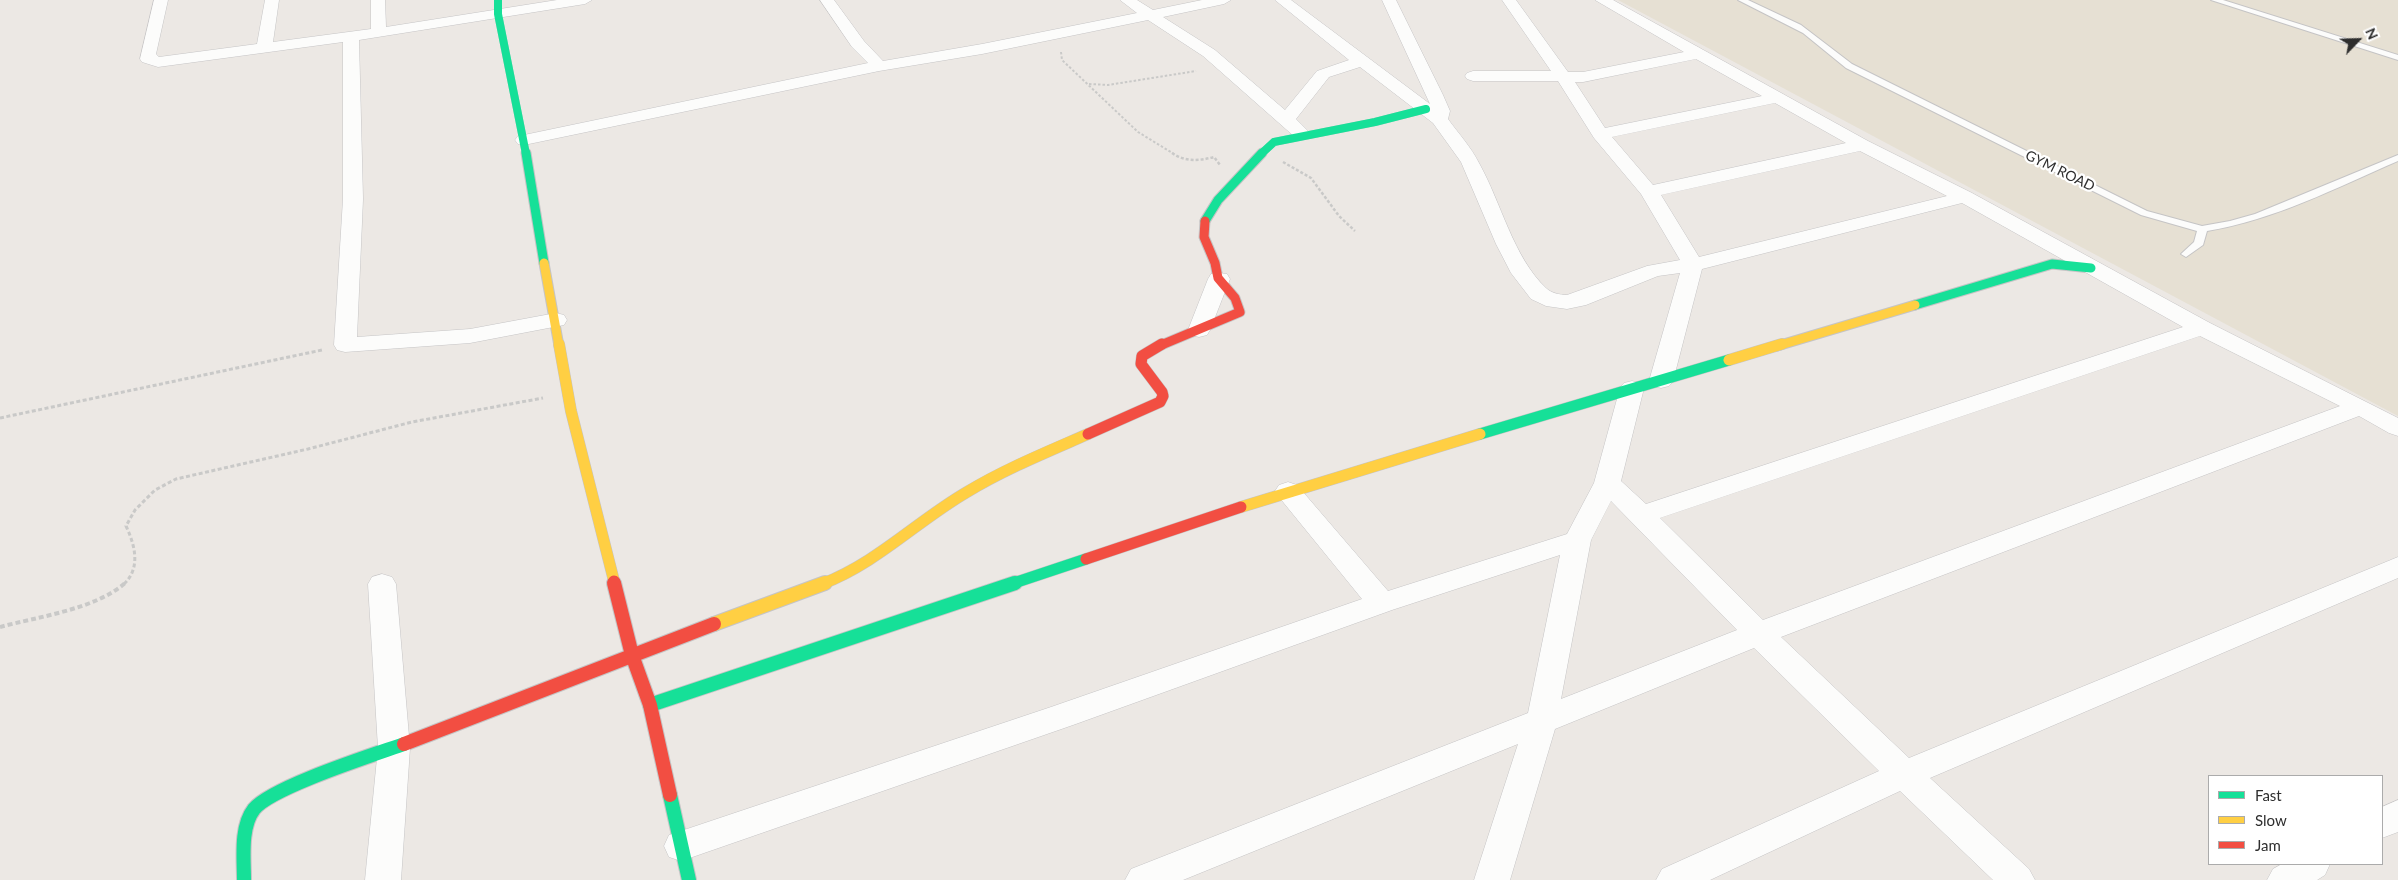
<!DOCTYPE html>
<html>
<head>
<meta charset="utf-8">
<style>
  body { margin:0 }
  #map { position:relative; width:2398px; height:880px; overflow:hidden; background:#ece8e4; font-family:Lato,sans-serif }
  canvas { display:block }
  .legend { position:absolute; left:2208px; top:775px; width:175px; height:90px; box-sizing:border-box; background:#fff; border:1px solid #ababab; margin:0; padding:6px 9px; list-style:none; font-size:15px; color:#2e2e2e }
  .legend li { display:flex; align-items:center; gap:10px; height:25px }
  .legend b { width:25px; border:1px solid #ababab }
  .north { position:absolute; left:2333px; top:15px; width:50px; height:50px; -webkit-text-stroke:4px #fff; paint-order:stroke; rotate:66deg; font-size:14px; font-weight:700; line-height:20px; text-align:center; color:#2e2e2e }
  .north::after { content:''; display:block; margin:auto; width:18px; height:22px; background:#2e2e2e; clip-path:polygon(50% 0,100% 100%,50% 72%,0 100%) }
</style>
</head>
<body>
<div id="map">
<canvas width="2398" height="880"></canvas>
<ul class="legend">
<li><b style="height:6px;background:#16e098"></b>Fast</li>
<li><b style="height:6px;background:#ffcf43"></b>Slow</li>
<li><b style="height:6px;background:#f24e42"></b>Jam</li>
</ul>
<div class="north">N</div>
</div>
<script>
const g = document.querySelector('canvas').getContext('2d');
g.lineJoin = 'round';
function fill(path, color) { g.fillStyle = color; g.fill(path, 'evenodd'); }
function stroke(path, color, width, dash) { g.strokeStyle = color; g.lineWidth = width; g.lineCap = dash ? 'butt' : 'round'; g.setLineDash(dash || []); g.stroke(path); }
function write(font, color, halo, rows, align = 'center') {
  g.font = font + ' Lato,sans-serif'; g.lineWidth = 4.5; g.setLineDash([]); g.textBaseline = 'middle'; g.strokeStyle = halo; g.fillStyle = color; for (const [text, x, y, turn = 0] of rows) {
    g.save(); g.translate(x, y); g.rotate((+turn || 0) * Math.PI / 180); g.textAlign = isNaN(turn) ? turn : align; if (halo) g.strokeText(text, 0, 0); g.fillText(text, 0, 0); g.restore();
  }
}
const education = new Path2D(`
  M 1618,0 L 2398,0 L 2398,416 Z`);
const pathFar3 = new Path2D(`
  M 1061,52 L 1062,60 L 1138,132 L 1174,154
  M 1089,84 L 1108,85 L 1196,71`);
const pathFar2 = new Path2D(`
  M 1172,153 C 1185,162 1199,161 1214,157 L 1220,165
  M 1283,162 L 1311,178 L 1339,216 L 1355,231`);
const pathFar1 = new Path2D(`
  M 0,418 L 322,350
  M 124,584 C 141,568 135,545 126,526 L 135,510 L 155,490 L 176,479 L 308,449 L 412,422 L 543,398`);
const path = new Path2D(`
  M 0,627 C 37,617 96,609 125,583`);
const lane = new Path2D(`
  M 1738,0 L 1748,0 L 1801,25 L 1852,64 L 2147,211 L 2202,226 L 2230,221 L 2255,214 L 2398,155 L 2398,161 C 2336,188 2274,220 2207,231 L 2203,245 L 2186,257 L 2181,254 L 2194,242 L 2197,231 L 2141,215 L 1846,68 L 1803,33 Z
  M 2211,0 L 2223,0 L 2398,55 L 2398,60 Z`);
const street = new Path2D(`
  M 154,0 L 168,0 L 156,54 L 159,57 L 257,44 L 265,0 L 279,0 L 273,42 L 371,29 L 371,0 L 385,0 L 386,27 L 557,0 L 592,0 L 585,4 L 359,40 L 363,199 L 357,337 L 470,329 L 556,313 L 564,315 L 567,320 L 564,325 L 470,343 L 345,352 L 337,350 L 334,345 L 343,199 L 343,42 L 158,67 L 142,62 L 140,59 Z
  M 820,0 L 834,0 L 864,41 L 883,61 L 982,44 L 1137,13 L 1120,0 L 1137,0 L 1153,10 L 1202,0 L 1231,0 L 1224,4 L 1163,17 L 1215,50 L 1285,110 L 1317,71 L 1349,60 L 1275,0 L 1291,0 L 1430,104 L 1382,0 L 1396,0 L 1443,95 L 1450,111 L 1448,119 C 1458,133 1471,147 1479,163 C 1501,202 1513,257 1546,288 C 1551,293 1560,295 1567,295 L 1647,266 L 1680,260 L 1641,194 L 1594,138 L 1558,81 L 1473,81 L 1467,79 L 1465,76 L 1467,73 L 1473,71 L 1551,71 L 1502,0 L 1516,0 L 1568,72 L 1583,72 L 1684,52 L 1595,0 L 1613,0 L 1868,141 L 1972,193 L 2210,323 L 2398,418 L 2398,436 L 2389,433 L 2359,416 L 1781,637 L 1909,758 L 2398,557 L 2398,578 L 1930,778 L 2029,869 L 2035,880 L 1993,880 L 1900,791 L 1710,880 L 1656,880 L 1662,869 L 1879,771 L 1754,648 L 1555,729 L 1510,880 L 1474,880 L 1518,744 L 1183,880 L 1125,880 L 1131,869 L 1528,713 L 1560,555 L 1392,610 L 1073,725 L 681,861 L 669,857 L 664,846 L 669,835 L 1051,707 L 1362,599 L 1279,497 L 1275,491 L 1279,485 L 1288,482 L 1297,485 L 1388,591 L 1567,534 L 1594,483 L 1620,388 L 1624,383 L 1632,381 L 1640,383 L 1644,388 L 1621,481 L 1646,504 L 2183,327 L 1962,203 L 1702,269 L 1673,381 L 1669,386 L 1661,388 L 1653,386 L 1649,381 L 1680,273 L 1658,276 L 1586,305 L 1567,309 L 1546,306 L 1531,299 L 1511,273 L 1496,244 L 1461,162 L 1433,123 L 1360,67 L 1329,77 L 1296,119 L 1311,134 L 1308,138 L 1296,138 L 1203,56 L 1148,20 L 982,54 L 879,71 L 524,145 L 518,144 L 515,140 L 518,136 L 524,135 L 868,63 L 852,47 ZM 1696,59 L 1762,96 L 1605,128 L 1575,82 L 1583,82 ZM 1775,103 L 1846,143 L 1653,185 L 1612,137 ZM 1860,151 L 1947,196 L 1699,257 L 1661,195 ZM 2200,336 L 2340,406 L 1763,620 L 1660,518 ZM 1611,501 L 1737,630 L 1561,699 L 1591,540 Z
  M 1219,273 L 1227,274 L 1230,279 L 1210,330 L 1207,335 L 1199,337 L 1191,335 L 1188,330 L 1208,279 L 1211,274 Z
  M 382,574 L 392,577 L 396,584 L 410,748 L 401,880 L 365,880 L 378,748 L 368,584 L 372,577 Z
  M 2398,800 L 2398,832 L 2382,838 L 2382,807 Z
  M 2282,864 L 2330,864 L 2325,875 L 2317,880 L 2267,880 L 2273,869 Z`);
const fastFar3 = new Path2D(`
  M 498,0 L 498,14 L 526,154
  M 1261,154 L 1274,142 L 1375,122 L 1426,109`);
const fastFar2 = new Path2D(`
  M 526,153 L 544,263
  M 1205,221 L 1218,200 L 1262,153
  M 1915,305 L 2052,264 L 2091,268`);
const fastFar1 = new Path2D(`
  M 1480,434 L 1729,360
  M 1011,584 L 1086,559`);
const fast = new Path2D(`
  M 650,705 L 1015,583
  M 670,795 L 689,880
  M 244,880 C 244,859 240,827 254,809 C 272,787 373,755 404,744`);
const slowFar2 = new Path2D(`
  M 544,263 L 559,346
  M 1777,346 L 1915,305`);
const slowFar1 = new Path2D(`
  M 559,344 L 571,411 L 614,581
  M 1729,360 L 1782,344
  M 1241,507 L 1480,434
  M 822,584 C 877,563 917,521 967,492 C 1005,469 1047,452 1088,434`);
const slow = new Path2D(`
  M 714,624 L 825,583`);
const jamFar2 = new Path2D(`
  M 1159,346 L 1240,312 L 1235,298 L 1218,278 L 1215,263 L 1204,237 L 1205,221`);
const jamFar1 = new Path2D(`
  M 1088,434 L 1160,402 L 1163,396 L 1162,392 L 1141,364 L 1142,356 L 1162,344
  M 1086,559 L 1241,507
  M 614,581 L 615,584`);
const jam = new Path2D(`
  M 614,583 L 632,655 L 650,705 L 670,795
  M 404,744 L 714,624`);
const farStreetnames = [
  ["GYM ROAD",2060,171,26]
];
fill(education, '#e6e0d3');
stroke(lane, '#c5c4c5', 2);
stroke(street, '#c5c4c5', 1);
stroke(fastFar3, '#c5c4c5', 8);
stroke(fastFar2, '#c5c4c5', 11);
stroke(fastFar1, '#c5c4c5', 12);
stroke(fast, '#c5c4c5', 16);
stroke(slowFar2, '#c5c4c5', 11);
stroke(slowFar1, '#c5c4c5', 12);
stroke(slow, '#c5c4c5', 16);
stroke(jamFar2, '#c5c4c5', 11);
stroke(jamFar1, '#c5c4c5', 12);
stroke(jam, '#c5c4c5', 16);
stroke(pathFar3, '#c9c9c8', 2, [2.5, 2]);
stroke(pathFar2, '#c9c9c8', 2.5, [3, 2]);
stroke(pathFar1, '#c9c9c8', 3, [4, 2.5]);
stroke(path, '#c9c9c8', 4, [5, 3]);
fill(lane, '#fcfcfb');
fill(street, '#fcfcfb');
stroke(fastFar3, '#16e098', 8);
stroke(fastFar2, '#16e098', 9);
stroke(fastFar1, '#16e098', 11);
stroke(fast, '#16e098', 14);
stroke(slowFar2, '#ffcf43', 9);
stroke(slowFar1, '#ffcf43', 11);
stroke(slow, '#ffcf43', 14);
stroke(jamFar2, '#f24e42', 9);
stroke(jamFar1, '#f24e42', 11);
stroke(jam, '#f24e42', 14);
write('14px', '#2e2e2e', '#fff', farStreetnames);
</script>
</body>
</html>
